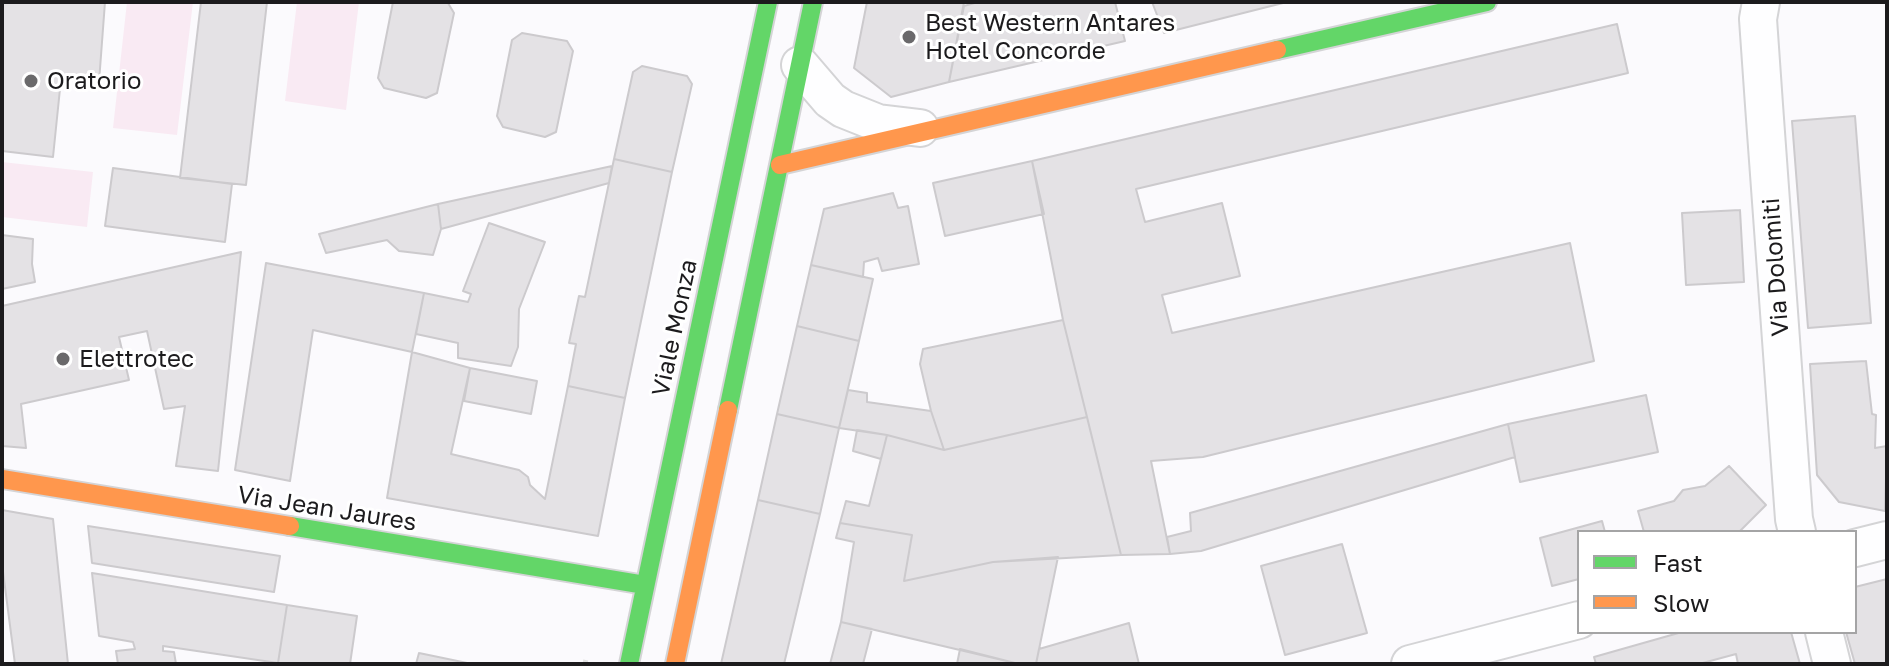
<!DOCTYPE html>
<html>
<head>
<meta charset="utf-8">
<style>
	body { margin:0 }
	#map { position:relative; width:1889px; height:666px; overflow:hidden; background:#fbfafd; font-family:"Golos Text",sans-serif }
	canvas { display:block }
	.frame { position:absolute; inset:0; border:4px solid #1c1b1d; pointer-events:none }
	.legend { position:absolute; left:1577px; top:530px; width:280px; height:104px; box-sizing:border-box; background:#fff; border:2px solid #a4a4a5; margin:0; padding:10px 14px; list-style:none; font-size:24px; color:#1c1b1d }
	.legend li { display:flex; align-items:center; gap:16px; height:40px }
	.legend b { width:40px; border:2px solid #a4a4a5 }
</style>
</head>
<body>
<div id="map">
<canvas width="1889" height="666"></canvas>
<div class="frame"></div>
<ul class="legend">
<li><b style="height:10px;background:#63d668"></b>Fast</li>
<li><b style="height:10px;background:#ff974d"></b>Slow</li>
</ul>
</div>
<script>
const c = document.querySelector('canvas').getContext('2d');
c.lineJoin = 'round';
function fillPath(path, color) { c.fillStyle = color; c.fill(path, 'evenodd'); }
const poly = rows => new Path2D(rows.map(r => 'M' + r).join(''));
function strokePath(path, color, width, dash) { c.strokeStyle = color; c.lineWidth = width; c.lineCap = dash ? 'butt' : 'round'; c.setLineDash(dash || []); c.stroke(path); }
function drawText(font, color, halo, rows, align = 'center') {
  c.font = font + ' "Golos Text",sans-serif'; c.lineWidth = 6; c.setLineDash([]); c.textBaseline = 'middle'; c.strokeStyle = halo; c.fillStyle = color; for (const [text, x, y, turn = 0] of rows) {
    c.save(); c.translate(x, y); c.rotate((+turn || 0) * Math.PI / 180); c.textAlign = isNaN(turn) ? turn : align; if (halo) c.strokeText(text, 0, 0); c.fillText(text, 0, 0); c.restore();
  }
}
const green = poly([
	[127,2,193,2,177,135,113,128],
	[297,2,359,2,346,110,285,101],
	[2,162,93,172,87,227,2,217]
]);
const building = poly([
	[2,2,105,2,99,82,61,79,53,157,2,151,2,2],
	[201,2,267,2,246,185,180,178,201,2],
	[393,2,443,2,448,3,454,13,437,93,426,98,384,88,378,78,393,2],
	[867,2,964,2,949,82,891,97,854,68,867,2],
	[978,2,1115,2,1125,41,949,82,964,6,978,2],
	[1152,2,1287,2,1164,33,1152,2],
	[1617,24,1628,73,1136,189,1145,222,1222,203,1240,276,1162,295,1172,333,1570,243,1594,361,1203,457,1151,461,1170,554,1121,555,1063,320,1032,161,1617,24],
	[522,33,567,41,573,51,556,132,545,137,503,127,497,116,512,40,522,33],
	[642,66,687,76,692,84,672,172,614,159,633,72,642,66],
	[1855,116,1871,323,1808,328,1792,121,1855,116],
	[614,159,672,172,625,398,568,386,576,344,569,343,579,296,585,297,614,159],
	[1032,161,1044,214,945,236,933,183,1032,161],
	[612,166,609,183,441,229,438,204,612,166],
	[113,168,232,184,225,242,105,226,113,168],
	[893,193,898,208,908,206,919,264,882,271,878,258,864,262,863,277,811,265,824,209,893,193],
	[438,204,441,229,433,255,399,251,387,240,326,253,319,234,438,204],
	[1740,210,1744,282,1686,285,1682,213,1740,210],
	[489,223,545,242,519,309,518,347,511,366,458,358,458,343,416,334,424,293,468,302,471,294,463,291,489,223],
	[2,235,33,239,32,264,35,282,2,289,2,235],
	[241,252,218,471,176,466,185,406,164,409,147,331,119,337,129,380,21,404,26,448,2,446,2,306,241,252],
	[266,263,424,293,412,352,313,330,290,481,235,470,266,263],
	[811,265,873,279,859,341,797,326,811,265],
	[1063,320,1087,417,944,450,931,411,920,364,923,349,1063,320],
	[797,326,859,341,839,428,777,414,797,326],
	[412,352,470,368,451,454,519,470,528,477,530,485,545,499,568,386,625,398,598,536,387,498,412,352],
	[1866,361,1872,414,1876,415,1875,448,1887,446,1885,511,1839,502,1817,475,1810,364,1866,361],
	[470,368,537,381,531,414,464,401,470,368],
	[848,390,867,393,867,402,931,411,944,450,887,435,839,428,848,390],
	[1646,395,1658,452,1520,482,1508,424,1646,395],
	[777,414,839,428,820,514,758,500,777,414],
	[1087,417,1121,555,993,562,904,581,912,535,840,523,846,501,869,506,887,435,944,450,1087,417],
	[1508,424,1515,457,1201,551,1170,554,1167,537,1191,531,1190,513,1508,424],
	[857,430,887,435,881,459,853,451,857,430],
	[1729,466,1766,505,1739,532,1644,532,1638,511,1674,501,1683,490,1705,486,1729,466],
	[758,500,820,514,784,664,721,664,758,500],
	[2,510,53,519,68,664,15,664,2,564,2,510],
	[1602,521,1605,532,1579,532,1579,579,1552,586,1540,538,1602,521],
	[840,523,912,535,904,581,993,562,1058,557,1036,664,1015,663,841,622,854,542,836,538,840,523],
	[88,526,280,556,274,592,92,563,88,526],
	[1342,544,1367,633,1285,655,1261,566,1342,544],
	[92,573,287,605,278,663,163,646,163,651,174,652,176,664,118,664,116,651,135,649,133,642,99,636,92,573],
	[1887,579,1887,664,1855,664,1846,632,1855,632,1855,587,1887,579],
	[287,605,357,616,350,664,278,663,287,605],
	[841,622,872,629,863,664,830,664,841,622],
	[1129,623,1139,664,1036,664,1039,649,1129,623],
	[1682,632,1791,632,1800,664,1738,664,1736,654,1699,664,1596,664,1594,657,1682,632],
	[960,649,1015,663,957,664,960,649],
	[419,653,472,664,416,664,419,653]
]);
const path = poly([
	[585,664,586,659]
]);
const street = poly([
	[1761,2,1758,19,1764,105,1794,519,1797,532],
	[800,65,830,100,843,109,878,123,920,128],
	[1855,548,1887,540],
	[1824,632,1832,664],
	[1410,664,1579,620]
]);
const fast = poly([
	[1277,50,1487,2],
	[728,410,813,2],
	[290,526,645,585],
	[629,664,768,2]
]);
const slow = poly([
	[780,165,1277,50],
	[2,479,290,526],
	[675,664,728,410]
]);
const markers = [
	[909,37,8,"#6a696b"],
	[31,81,8,"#6a696b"],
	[63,359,8,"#6a696b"]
];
const poiNames = [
	["Best Western Antares",925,23],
	["Hotel Concorde",925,51],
	["Oratorio",47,81],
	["Elettrotec",79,359]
];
const streetNames = [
	["Via Dolomiti",1776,267,-94],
	["Viale Monza",675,328,-78],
	["Via Jean Jaures",327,509,9]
];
fillPath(green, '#f9eaf3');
fillPath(building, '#e4e2e5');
strokePath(building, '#cccacd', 2);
strokePath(street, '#d4d4d6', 40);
strokePath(fast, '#d4d4d6', 22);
strokePath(slow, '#d4d4d6', 22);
strokePath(path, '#e0e0e0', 5, [4, 4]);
strokePath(street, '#fefeff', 36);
strokePath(fast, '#63d668', 18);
strokePath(slow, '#ff974d', 18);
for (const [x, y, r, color] of markers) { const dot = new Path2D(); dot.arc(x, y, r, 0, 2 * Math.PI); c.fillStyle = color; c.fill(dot); strokePath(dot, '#fff', 3); }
drawText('24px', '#1c1b1d', '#fff', poiNames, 'left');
drawText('24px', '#1c1b1d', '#fff', streetNames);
</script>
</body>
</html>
